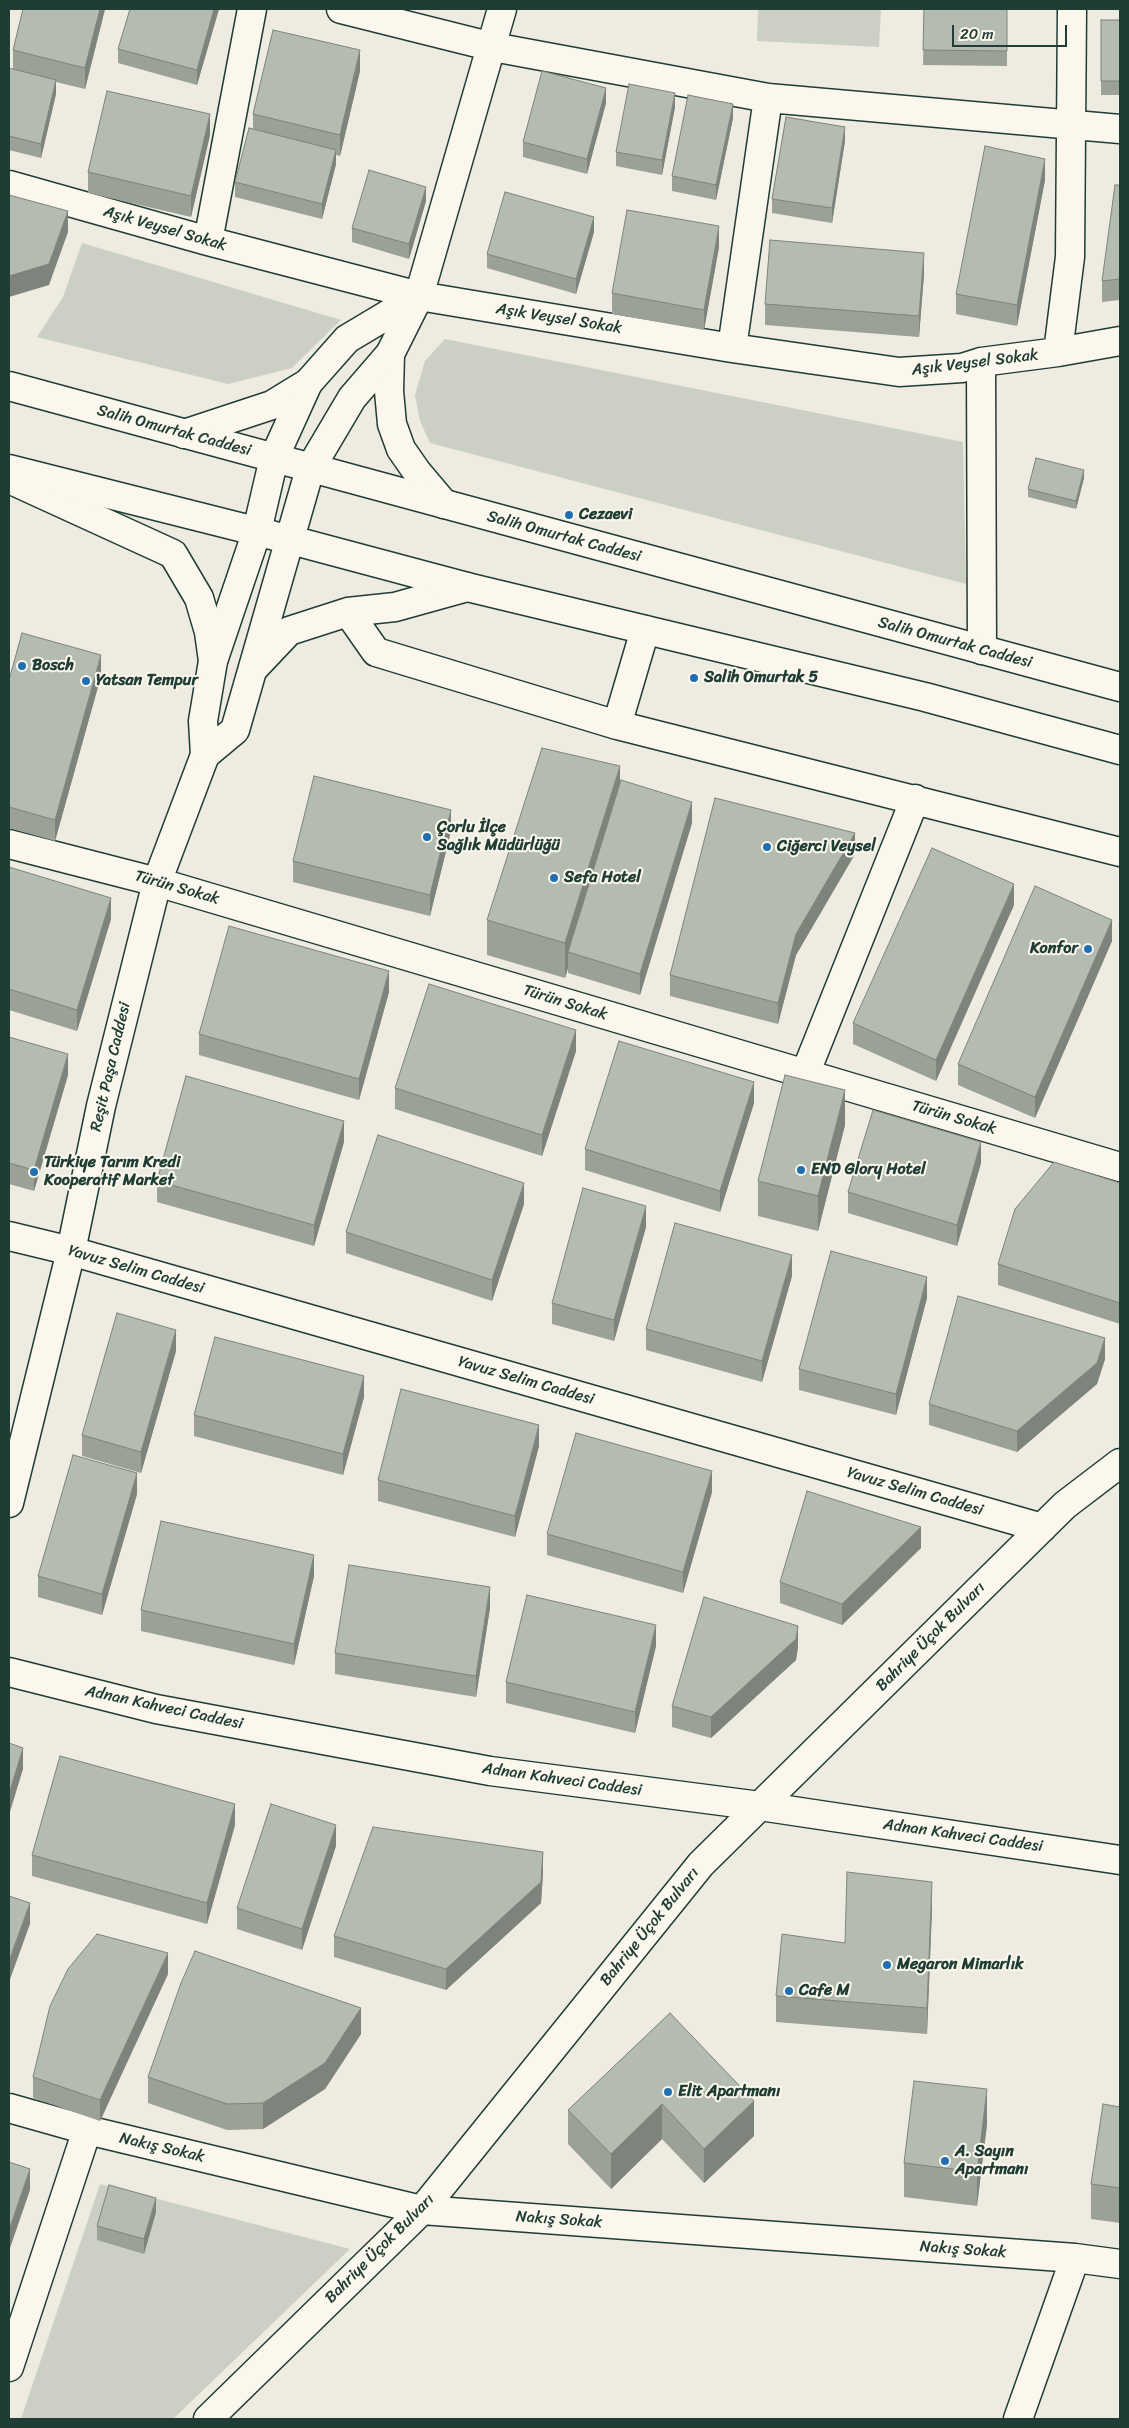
<!DOCTYPE html>
<html>
<head>
<meta charset="utf-8">
<style>
	body { margin:0 }
	#map { position:relative; width:1129px; height:2428px; overflow:hidden; background:#eeece1; font-family:Sriracha,sans-serif }
	canvas { display:block }
	.frame { position:absolute; inset:0; border:10px solid #1f3d34; pointer-events:none }
	.scale { position:absolute; left:952px; top:25px; width:115px; height:22px; box-sizing:border-box; border:2px solid #1f3d34; border-top:0; padding-left:6px; font-size:15px; line-height:18px; white-space:nowrap; color:#1f3d34; -webkit-text-stroke:4px #fbf7ec; paint-order:stroke }
</style>
</head>
<body>
<div id="map">
<canvas width="1129" height="2428"></canvas>
<div class="frame"></div>
<div class="scale">20 m</div>
</div>
<script>
const c = document.querySelector('canvas').getContext('2d');
c.lineJoin = 'round';
function fillPath(path, color) { c.fillStyle = color; c.fill(path, 'evenodd'); }
const poly = rows => new Path2D(rows.map(r => 'M' + r).join(''));
function strokePath(path, color, width, dash) { c.strokeStyle = color; c.lineWidth = width; c.lineCap = dash ? 'butt' : 'round'; c.setLineDash(dash || []); c.stroke(path); }
function drawText(font, color, halo, rows, align = 'center') {
  c.font = font + ' Sriracha,sans-serif'; c.lineWidth = 4; c.setLineDash([]); c.textBaseline = 'middle'; c.strokeStyle = halo; c.fillStyle = color; for (const [text, x, y, turn = 0] of rows) {
    c.save(); c.translate(x, y); c.rotate((+turn || 0) * Math.PI / 180); c.textAlign = isNaN(turn) ? turn : align; if (halo) c.strokeText(text, 0, 0); c.fillText(text, 0, 0); c.restore();
  }
}
const green = poly([
	[758,9,881,9,879,47,757,41],
	[82,243,341,320,292,368,228,384,37,337,63,297],
	[445,339,963,442,966,584,430,443,420,421,415,395,425,361],
	[100,2184,350,2249,173,2419,21,2419]
]);
const minor = poly([
	[341,9,493,47,768,98,1120,129],
	[9,185,208,241,419,296,732,348,899,372,962,368,981,362,1058,352,1120,341],
	[208,241,252,9],
	[732,348,768,98],
	[1058,352,1070,257,1072,9],
	[981,362,982,650],
	[184,434,272,405,308,383,347,339,419,296],
	[9,479,173,554,199,598,209,632,213,661],
	[444,504,417,472,401,449,392,424,389,391,390,354,419,296,502,9],
	[348,612,376,652,617,725,1120,852],
	[254,668,289,631,348,612,395,607,467,587],
	[617,725,645,630],
	[9,844,157,882,1120,1167],
	[805,1074,915,799],
	[9,1236,71,1251,1042,1528],
	[9,1503,71,1251,101,1106,157,882,205,755],
	[9,1672,156,1709,490,1771,760,1806,1120,1860],
	[9,2108,87,2130,422,2210,1075,2258,1120,2264],
	[9,2367,87,2130],
	[208,2419,422,2210,701,1864,1065,1505,1120,1463],
	[1018,2419,1075,2258]
]);
const major = poly([
	[9,386,1120,687],
	[9,469,291,540,467,587,925,697,1120,750],
	[205,755,235,730,310,469,352,398,390,354],
	[205,755,203,721,213,661,257,531,274,458,308,383]
]);
const wall = poly([
	[23,9,105,9,85,89,56,82,56,94,41,158,9,150,9,68,13,69,13,50],
	[219,9,197,85,118,63,118,49],
	[924,9,1007,9,1007,66,923,65],
	[1101,20,1120,20,1120,95,1101,95],
	[360,71,340,156,336,155,336,164,322,219,235,197,235,182,253,129,253,114],
	[606,103,587,174,523,157,523,142],
	[675,107,662,175,616,166,616,152],
	[733,118,716,200,672,191,672,176],
	[210,135,191,217,88,193,88,172],
	[845,141,832,223,772,213,772,199],
	[1045,180,1017,326,956,314,956,294],
	[1120,185,1120,300,1102,302,1102,281],
	[426,201,409,259,352,242,352,228],
	[594,232,576,294,487,268,487,254],
	[719,247,704,330,612,314,612,293],
	[924,274,919,337,765,325,765,304],
	[1084,478,1076,509,1028,497,1028,489],
	[101,676,55,841,9,828,9,680],
	[620,783,692,823,640,995,568,973,568,968,565,978,487,955,487,920],
	[451,831,430,916,293,882,293,861],
	[855,854,796,955,778,1024,670,996,670,975],
	[9,867,111,919,77,1031,9,1010],
	[1014,905,936,1081,853,1044,853,1023],
	[1112,941,1035,1118,958,1085,958,1064],
	[389,992,359,1100,199,1055,199,1034],
	[9,1037,68,1075,34,1191,9,1184],
	[576,1051,542,1156,395,1109,395,1088],
	[754,1103,720,1212,585,1170,585,1149],
	[845,1125,818,1231,758,1216,758,1181],
	[344,1142,314,1246,157,1202,157,1181],
	[981,1163,957,1246,848,1213,848,1192],
	[1120,1183,1120,1324,998,1285,998,1264],
	[524,1204,492,1301,346,1253,346,1232],
	[646,1227,614,1341,552,1324,552,1303],
	[792,1276,762,1382,646,1350,646,1329],
	[927,1298,896,1415,799,1390,799,1369],
	[176,1351,141,1473,82,1456,82,1435],
	[1105,1359,1097,1384,1017,1452,929,1425,929,1404],
	[364,1397,343,1475,194,1436,194,1415],
	[539,1446,515,1537,378,1501,378,1480],
	[712,1492,683,1593,547,1555,547,1534],
	[137,1494,102,1615,38,1597,38,1576],
	[921,1548,842,1625,780,1603,780,1582],
	[314,1576,294,1665,141,1631,141,1610],
	[490,1608,476,1697,335,1674,335,1653],
	[656,1646,635,1733,506,1703,506,1682],
	[798,1647,796,1660,711,1738,672,1727,672,1706],
	[235,1825,207,1924,32,1876,32,1855],
	[336,1846,302,1950,237,1929,237,1908],
	[543,1873,541,1903,446,1990,334,1957,334,1936],
	[932,1909,927,2034,776,2022,776,1996,845,1943],
	[168,1974,100,2121,33,2098,33,2077],
	[670,2013,754,2136,704,2183,662,2139,611,2189,568,2144,568,2110],
	[361,2034,325,2089,263,2129,227,2130,148,2103,148,2077],
	[1120,2107,1120,2223,1091,2219,1091,2184],
	[987,2124,977,2206,904,2197,904,2163],
	[156,2212,144,2254,97,2240,97,2226]
]);
const shadedWall = poly([
	[100,9,105,9,85,89,85,68],
	[214,9,219,9,197,85,197,70],
	[360,50,360,71,340,156,340,135],
	[56,80,56,94,41,158,41,144],
	[606,88,606,103,587,174,587,159],
	[675,93,675,107,662,175,662,160],
	[733,104,733,118,716,200,716,185],
	[210,114,210,135,191,217,191,196],
	[845,127,845,141,832,223,832,208],
	[336,150,336,164,322,219,322,204],
	[1045,159,1045,180,1017,326,1017,305],
	[426,187,426,201,409,259,409,244],
	[68,211,68,232,49,285,9,297,9,276],
	[594,217,594,232,576,294,576,279],
	[719,226,719,247,704,330,704,310],
	[924,253,924,274,919,337,919,316],
	[1084,470,1084,478,1076,509,1076,501],
	[101,655,101,676,55,841,55,820],
	[620,766,620,801,568,952,568,968,565,978,565,943],
	[692,802,692,823,640,995,640,974],
	[451,810,451,831,430,916,430,895],
	[855,833,855,854,796,955,778,1024,778,1003,796,934],
	[1014,884,1014,905,936,1081,936,1060],
	[111,898,111,919,77,1031,77,1010],
	[1112,920,1112,941,1035,1118,1035,1097],
	[389,971,389,992,359,1100,359,1079],
	[576,1030,576,1051,542,1156,542,1135],
	[68,1054,68,1075,34,1191,34,1170],
	[754,1082,754,1103,720,1212,720,1191],
	[845,1090,845,1125,818,1231,818,1196],
	[344,1121,344,1142,314,1246,314,1225],
	[981,1142,981,1163,957,1246,957,1225],
	[524,1183,524,1204,492,1301,492,1280],
	[646,1206,646,1227,614,1341,614,1320],
	[792,1255,792,1276,762,1382,762,1361],
	[927,1277,927,1298,896,1415,896,1394],
	[176,1330,176,1351,141,1473,141,1452],
	[1105,1338,1105,1359,1097,1384,1017,1452,1017,1431],
	[364,1376,364,1397,343,1475,343,1454],
	[539,1425,539,1446,515,1537,515,1516],
	[712,1471,712,1492,683,1593,683,1572],
	[137,1473,137,1494,102,1615,102,1594],
	[921,1527,921,1548,842,1625,842,1604],
	[314,1555,314,1576,294,1665,294,1644],
	[490,1587,490,1608,476,1697,476,1676],
	[656,1625,656,1646,635,1733,635,1712],
	[798,1626,798,1647,796,1660,711,1738,711,1717],
	[23,1748,23,1769,9,1815,9,1794],
	[235,1804,235,1825,207,1924,207,1903],
	[336,1825,336,1846,302,1950,302,1929],
	[543,1852,543,1873,541,1903,446,1990,446,1969],
	[932,1882,932,1909,927,2034,927,2008],
	[30,1903,30,1924,9,1982,9,1961],
	[168,1953,168,1974,100,2121,100,2100],
	[361,2008,361,2034,325,2089,263,2129,263,2103],
	[987,2089,987,2124,977,2206,977,2172],
	[754,2101,754,2136,704,2183,704,2149],
	[662,2104,662,2139,611,2189,611,2154],
	[30,2169,30,2190,9,2251,9,2230],
	[156,2198,156,2212,144,2254,144,2239]
]);
const building = poly([
	[23,9,100,9,85,68,13,50,23,9],
	[130,9,214,9,197,70,118,49,130,9],
	[924,9,1007,9,1007,51,923,50,924,9],
	[1101,20,1120,20,1120,81,1101,81,1101,20],
	[273,30,360,50,340,135,253,114,273,30],
	[9,68,56,80,41,144,9,136,9,68],
	[542,71,606,88,587,159,523,142,542,71],
	[629,84,675,93,662,160,616,152,629,84],
	[107,91,210,114,191,196,88,172,107,91],
	[688,95,733,104,716,185,672,176,688,95],
	[786,117,845,127,832,208,772,199,786,117],
	[249,128,336,150,322,204,235,182,249,128],
	[985,146,1045,159,1017,305,956,294,985,146],
	[369,170,426,187,409,244,352,228,369,170],
	[1115,185,1120,185,1120,279,1102,281,1115,185],
	[505,192,594,217,576,279,487,254,505,192],
	[9,195,68,211,49,264,9,276,9,195],
	[627,210,719,226,704,310,612,293,627,210],
	[770,240,924,253,919,316,765,304,770,240],
	[1036,458,1084,470,1076,501,1028,489,1036,458],
	[22,633,101,655,55,820,9,807,9,680,22,633],
	[542,748,620,766,565,943,487,920,542,748],
	[314,776,451,810,430,895,293,861,314,776],
	[621,780,692,802,640,974,568,952,621,780],
	[715,798,855,833,796,934,778,1003,670,975,715,798],
	[932,848,1014,884,936,1060,853,1023,932,848],
	[9,867,111,898,77,1010,9,989,9,867],
	[1035,886,1112,920,1035,1097,958,1064,1035,886],
	[229,926,389,971,359,1079,199,1034,229,926],
	[429,984,576,1030,542,1135,395,1088,429,984],
	[9,1037,68,1054,34,1170,9,1163,9,1037],
	[619,1041,754,1082,720,1191,585,1149,619,1041],
	[785,1075,845,1090,818,1196,758,1181,785,1075],
	[186,1076,344,1121,314,1225,157,1181,186,1076],
	[873,1110,981,1142,957,1225,848,1192,873,1110],
	[378,1135,524,1183,492,1280,346,1232,378,1135],
	[1054,1162,1120,1183,1120,1303,998,1264,1015,1209,1054,1162],
	[583,1188,646,1206,614,1320,552,1303,583,1188],
	[675,1223,792,1255,762,1361,646,1329,675,1223],
	[831,1251,927,1277,896,1394,799,1369,831,1251],
	[958,1296,1105,1338,1097,1363,1017,1431,929,1404,958,1296],
	[117,1313,176,1330,141,1452,82,1435,117,1313],
	[215,1337,364,1376,343,1454,194,1415,215,1337],
	[401,1389,539,1425,515,1516,378,1480,401,1389],
	[576,1433,712,1471,683,1572,547,1534,576,1433],
	[73,1455,137,1473,102,1594,38,1576,73,1455],
	[807,1491,921,1527,842,1604,780,1582,807,1491],
	[161,1521,314,1555,294,1644,141,1610,161,1521],
	[349,1565,490,1587,476,1676,335,1653,349,1565],
	[527,1595,656,1625,635,1712,506,1682,527,1595],
	[704,1597,798,1626,796,1639,711,1717,672,1706,704,1597],
	[9,1743,23,1748,9,1794,9,1743],
	[60,1756,235,1804,207,1903,32,1855,60,1756],
	[271,1804,336,1825,302,1929,237,1908,271,1804],
	[373,1827,543,1852,541,1882,446,1969,334,1936,373,1827],
	[847,1872,932,1882,927,2008,776,1996,782,1934,845,1943,847,1872],
	[9,1896,30,1903,9,1961,9,1896],
	[97,1934,168,1953,100,2100,33,2077,50,2006,68,1969,97,1934],
	[195,1951,361,2008,325,2063,263,2103,227,2104,148,2077,181,1983,195,1951],
	[670,2013,754,2101,704,2149,662,2104,611,2154,568,2110,670,2013],
	[914,2081,987,2089,977,2172,904,2163,914,2081],
	[1103,2104,1120,2107,1120,2188,1091,2184,1103,2104],
	[9,2162,30,2169,9,2230,9,2162],
	[109,2185,156,2198,144,2239,97,2226,109,2185]
]);
const markers = [
	[569,515,5,"#1f6fb2"],
	[22,666,5,"#1f6fb2"],
	[694,678,5,"#1f6fb2"],
	[86,681,5,"#1f6fb2"],
	[427,837,5,"#1f6fb2"],
	[767,847,5,"#1f6fb2"],
	[554,878,5,"#1f6fb2"],
	[1088,949,5,"#1f6fb2"],
	[801,1170,5,"#1f6fb2"],
	[34,1172,5,"#1f6fb2"],
	[887,1965,5,"#1f6fb2"],
	[789,1991,5,"#1f6fb2"],
	[668,2092,5,"#1f6fb2"],
	[945,2161,5,"#1f6fb2"]
];
const streetNames = [
	["Aşık Veysel Sokak",165,229,16],
	["Aşık Veysel Sokak",559,319,9],
	["Aşık Veysel Sokak",975,363,-7],
	["Salih Omurtak Caddesi",174,431,15],
	["Salih Omurtak Caddesi",564,537,15],
	["Salih Omurtak Caddesi",955,643,15],
	["Türün Sokak",177,888,16],
	["Türün Sokak",565,1003,17],
	["Reşit Paşa Caddesi",111,1067,-77],
	["Türün Sokak",954,1118,16],
	["Yavuz Selim Caddesi",136,1270,16],
	["Yavuz Selim Caddesi",526,1381,16],
	["Yavuz Selim Caddesi",915,1492,16],
	["Bahriye Üçok Bulvarı",931,1637,-45],
	["Adnan Kahveci Caddesi",164,1708,12],
	["Adnan Kahveci Caddesi",562,1780,8],
	["Adnan Kahveci Caddesi",963,1836,8],
	["Bahriye Üçok Bulvarı",650,1927,-51],
	["Nakış Sokak",162,2148,13],
	["Nakış Sokak",559,2220,4],
	["Bahriye Üçok Bulvarı",380,2249,-45],
	["Nakış Sokak",963,2250,4]
];
const poiNames = [
	["Cezaevi",579,515],
	["Bosch",32,666],
	["Salih Omurtak 5",704,678],
	["Yatsan Tempur",96,681],
	["Çorlu İlçe",437,828],
	["Sağlık Müdürlüğü",437,846],
	["Ciğerci Veysel",777,847],
	["Sefa Hotel",564,878],
	["Konfor",1078,949,"right"],
	["Türkiye Tarım Kredi",44,1163],
	["Kooperatif Market",44,1181],
	["END Glory Hotel",811,1170],
	["Megaron Mimarlık",897,1965],
	["Cafe M",799,1991],
	["Elit Apartmanı",678,2092],
	["A. Sayın",955,2152],
	["Apartmanı",955,2170]
];
fillPath(green, '#cbcfc4');
strokePath(minor, '#1f3d34', 31);
strokePath(major, '#1f3d34', 31);
strokePath(minor, '#fbf7ec', 28);
strokePath(major, '#fbf7ec', 28);
fillPath(wall, '#9ba197');
fillPath(shadedWall, '#7e837b');
fillPath(building, '#b4bbb0');
strokePath(building, '#7e837b', 1);
for (const [x, y, r, color] of markers) { const dot = new Path2D(); dot.arc(x, y, r, 0, 2 * Math.PI); c.fillStyle = color; c.fill(dot); strokePath(dot, '#fbf7ec', 2); }
drawText('16px', '#1f3d34', '#fbf7ec', streetNames);
drawText('bold 16px', '#1f3d34', '#fbf7ec', poiNames, 'left');
</script>
</body>
</html>
